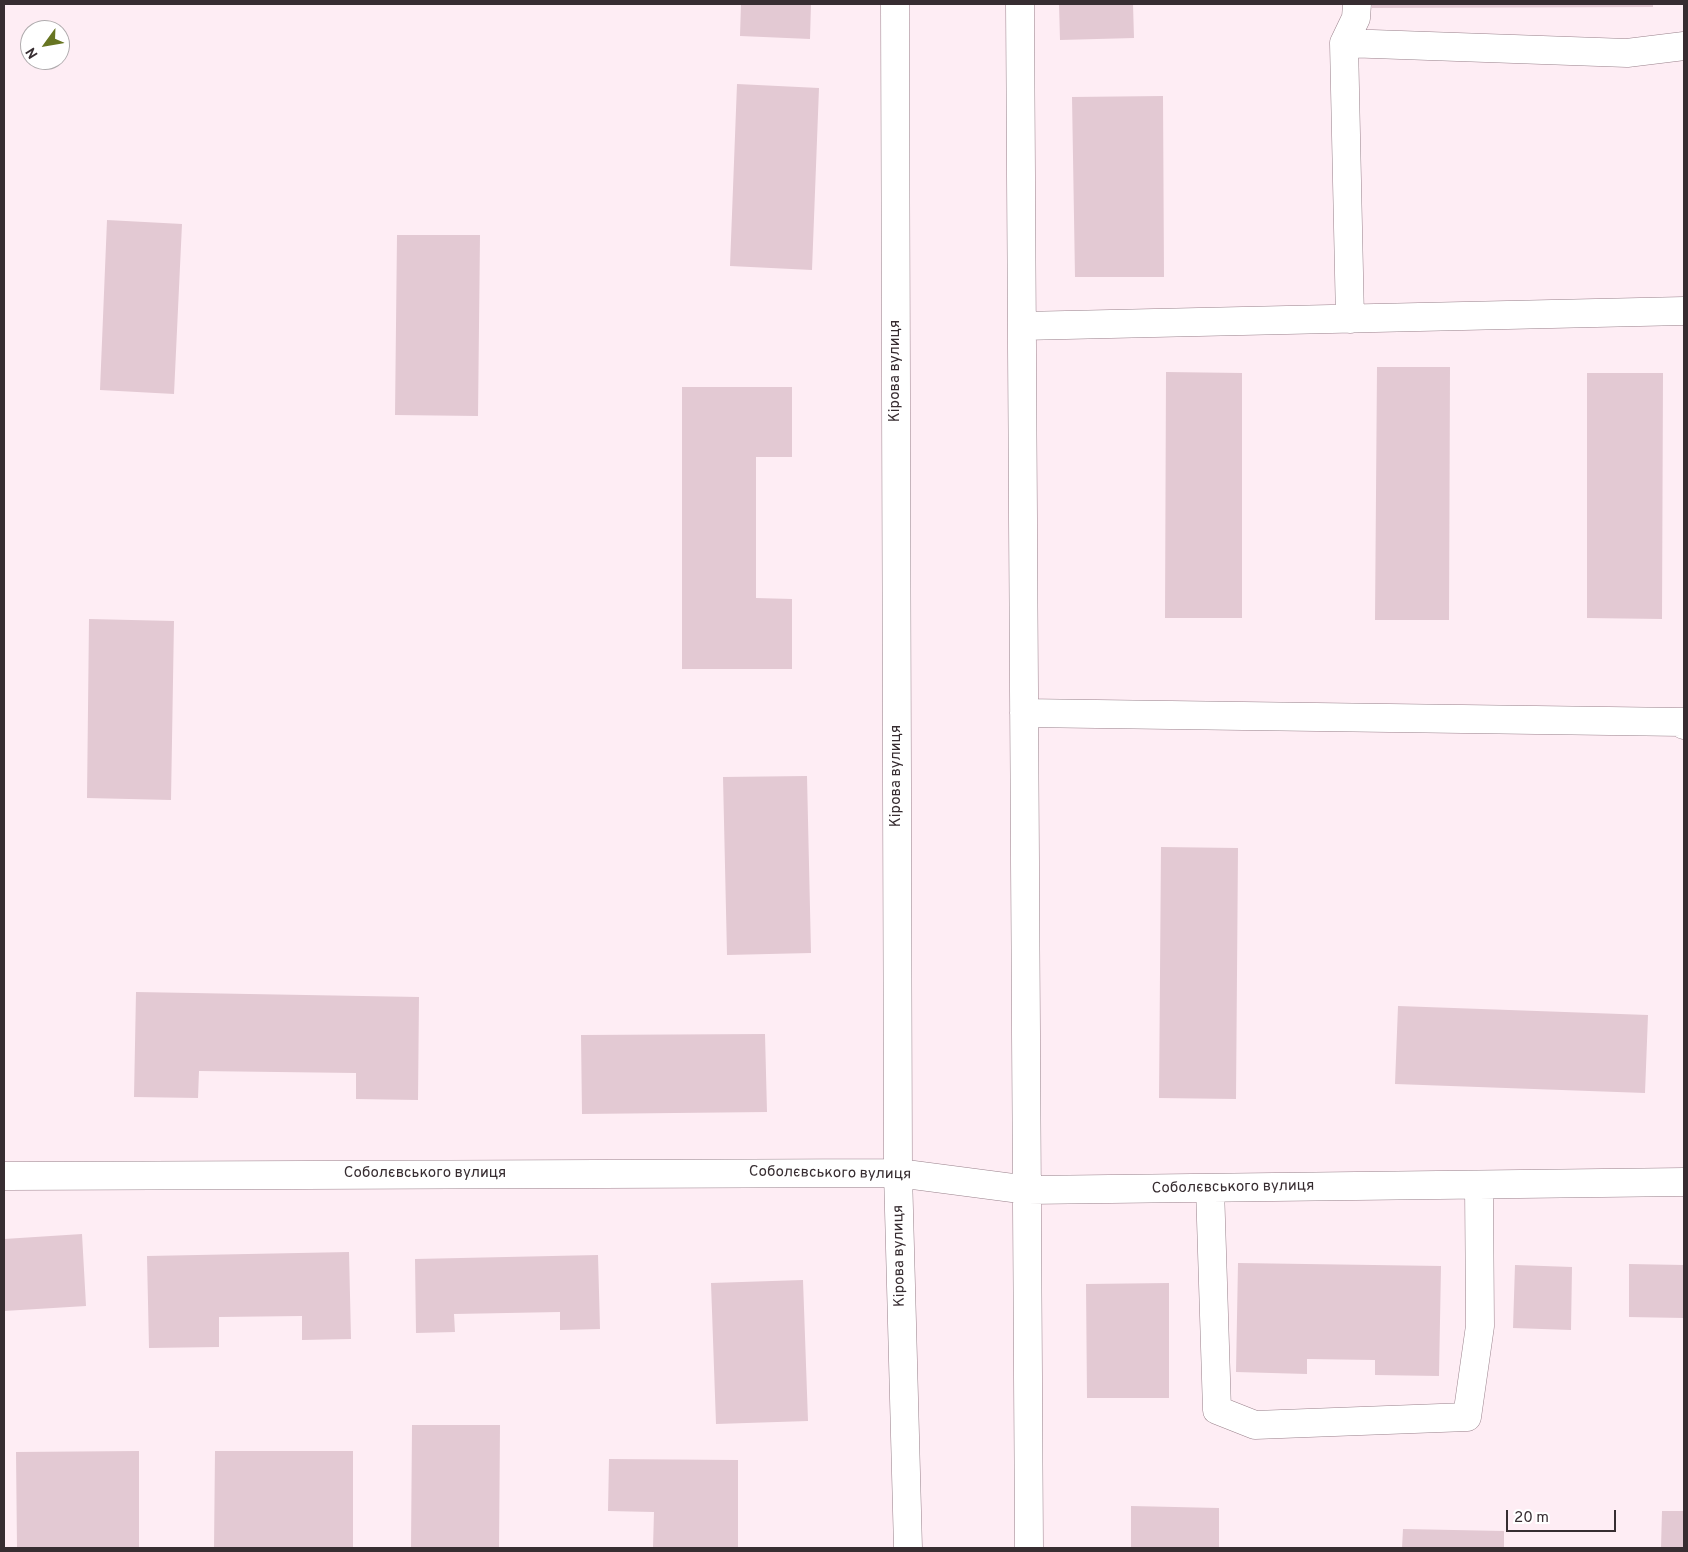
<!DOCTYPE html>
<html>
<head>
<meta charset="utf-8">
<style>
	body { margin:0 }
	#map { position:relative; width:1688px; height:1552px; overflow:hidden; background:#feedf4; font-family:Overpass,sans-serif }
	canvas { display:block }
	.frame { position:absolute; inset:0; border:5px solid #372d31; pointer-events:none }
	.north { position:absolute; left:20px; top:20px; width:50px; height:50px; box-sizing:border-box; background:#fff; border:1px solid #afabad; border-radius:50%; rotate:238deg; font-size:14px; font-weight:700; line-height:20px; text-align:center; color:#372d31 }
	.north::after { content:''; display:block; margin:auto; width:18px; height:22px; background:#677522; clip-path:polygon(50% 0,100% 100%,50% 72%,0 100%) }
	.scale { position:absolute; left:1506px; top:1510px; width:110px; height:22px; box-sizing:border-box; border:2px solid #372d31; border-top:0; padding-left:6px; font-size:15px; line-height:18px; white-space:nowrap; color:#372d31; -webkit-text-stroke:4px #fff; paint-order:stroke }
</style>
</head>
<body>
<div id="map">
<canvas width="1688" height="1552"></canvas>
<div class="frame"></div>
<div class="north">N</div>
<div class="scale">20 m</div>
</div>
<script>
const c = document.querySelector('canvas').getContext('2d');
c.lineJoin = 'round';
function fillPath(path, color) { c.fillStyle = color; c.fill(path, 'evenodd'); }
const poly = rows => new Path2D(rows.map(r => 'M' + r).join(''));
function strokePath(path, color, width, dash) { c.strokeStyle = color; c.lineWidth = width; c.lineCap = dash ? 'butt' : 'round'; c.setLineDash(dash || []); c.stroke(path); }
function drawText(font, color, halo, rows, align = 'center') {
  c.font = font + ' Overpass,sans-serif'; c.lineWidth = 4; c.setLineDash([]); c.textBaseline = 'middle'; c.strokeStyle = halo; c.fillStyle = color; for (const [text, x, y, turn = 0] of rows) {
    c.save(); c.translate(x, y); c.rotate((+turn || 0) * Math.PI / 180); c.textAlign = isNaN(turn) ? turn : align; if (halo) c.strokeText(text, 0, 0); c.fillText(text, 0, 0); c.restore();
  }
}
const building = poly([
	[741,4,811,4,810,39,740,36],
	[1059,4,1133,4,1134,38,1060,40],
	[1372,4,1653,4,1653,7,1372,8],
	[737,84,819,88,812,270,730,266],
	[1163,96,1164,277,1075,277,1072,97],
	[107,220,182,224,174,394,100,390],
	[397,235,480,235,478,416,395,415],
	[1377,367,1450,367,1449,620,1375,620],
	[1166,372,1242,373,1242,618,1165,618],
	[1587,373,1663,373,1662,619,1587,618],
	[682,387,792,387,792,457,756,457,756,598,792,599,792,669,682,669],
	[89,619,174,621,171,800,87,798],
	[807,776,811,953,727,955,723,777],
	[1161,847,1238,848,1236,1099,1159,1098],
	[136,992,419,997,418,1100,356,1099,356,1073,199,1071,198,1098,134,1097],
	[1398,1006,1648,1015,1645,1093,1395,1084],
	[765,1034,767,1112,582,1114,581,1035],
	[82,1234,86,1306,4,1311,4,1239],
	[349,1252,351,1339,302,1340,302,1316,219,1317,219,1347,149,1348,147,1256],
	[598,1255,600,1329,560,1330,560,1312,454,1314,455,1332,416,1333,415,1259],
	[1238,1263,1441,1266,1439,1376,1375,1375,1375,1360,1307,1359,1307,1374,1236,1372],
	[1629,1264,1684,1265,1684,1318,1629,1317],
	[1515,1265,1572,1267,1571,1330,1513,1328],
	[803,1280,808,1421,716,1424,711,1283],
	[1169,1283,1169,1398,1087,1398,1086,1284],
	[412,1425,500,1425,499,1548,411,1548],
	[139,1451,139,1548,17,1548,16,1452],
	[215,1451,353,1451,353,1548,214,1548],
	[609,1459,738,1460,738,1548,653,1548,654,1512,608,1511],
	[1131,1506,1219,1508,1219,1548,1131,1548],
	[1662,1511,1684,1511,1684,1548,1661,1548],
	[1403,1529,1504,1531,1504,1548,1402,1548]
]);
const minor = poly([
	[895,4,898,1173,908,1548],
	[1020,4,1029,1548],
	[1344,43,1627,53,1684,46],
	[1350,319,1344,43,1356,18,1357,4],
	[1022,326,1684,311],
	[1024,713,1682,722,1684,725],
	[4,1176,898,1173,1028,1190,1684,1182],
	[1210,1188,1217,1410,1255,1425,1467,1417,1480,1326,1479,1185]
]);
const streetNames = [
	["Кірова вулиця",896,371,-90],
	["Кірова вулиця",897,776,-90],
	["Соболєвського вулиця",425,1174],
	["Соболєвського вулиця",830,1174,1],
	["Соболєвського вулиця",1233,1188,-1],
	["Кірова вулиця",900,1256,-91]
];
fillPath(building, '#e3c9d3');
strokePath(minor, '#99818b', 29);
strokePath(minor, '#fff', 28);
drawText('15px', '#372d31', '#fff', streetNames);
</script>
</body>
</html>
